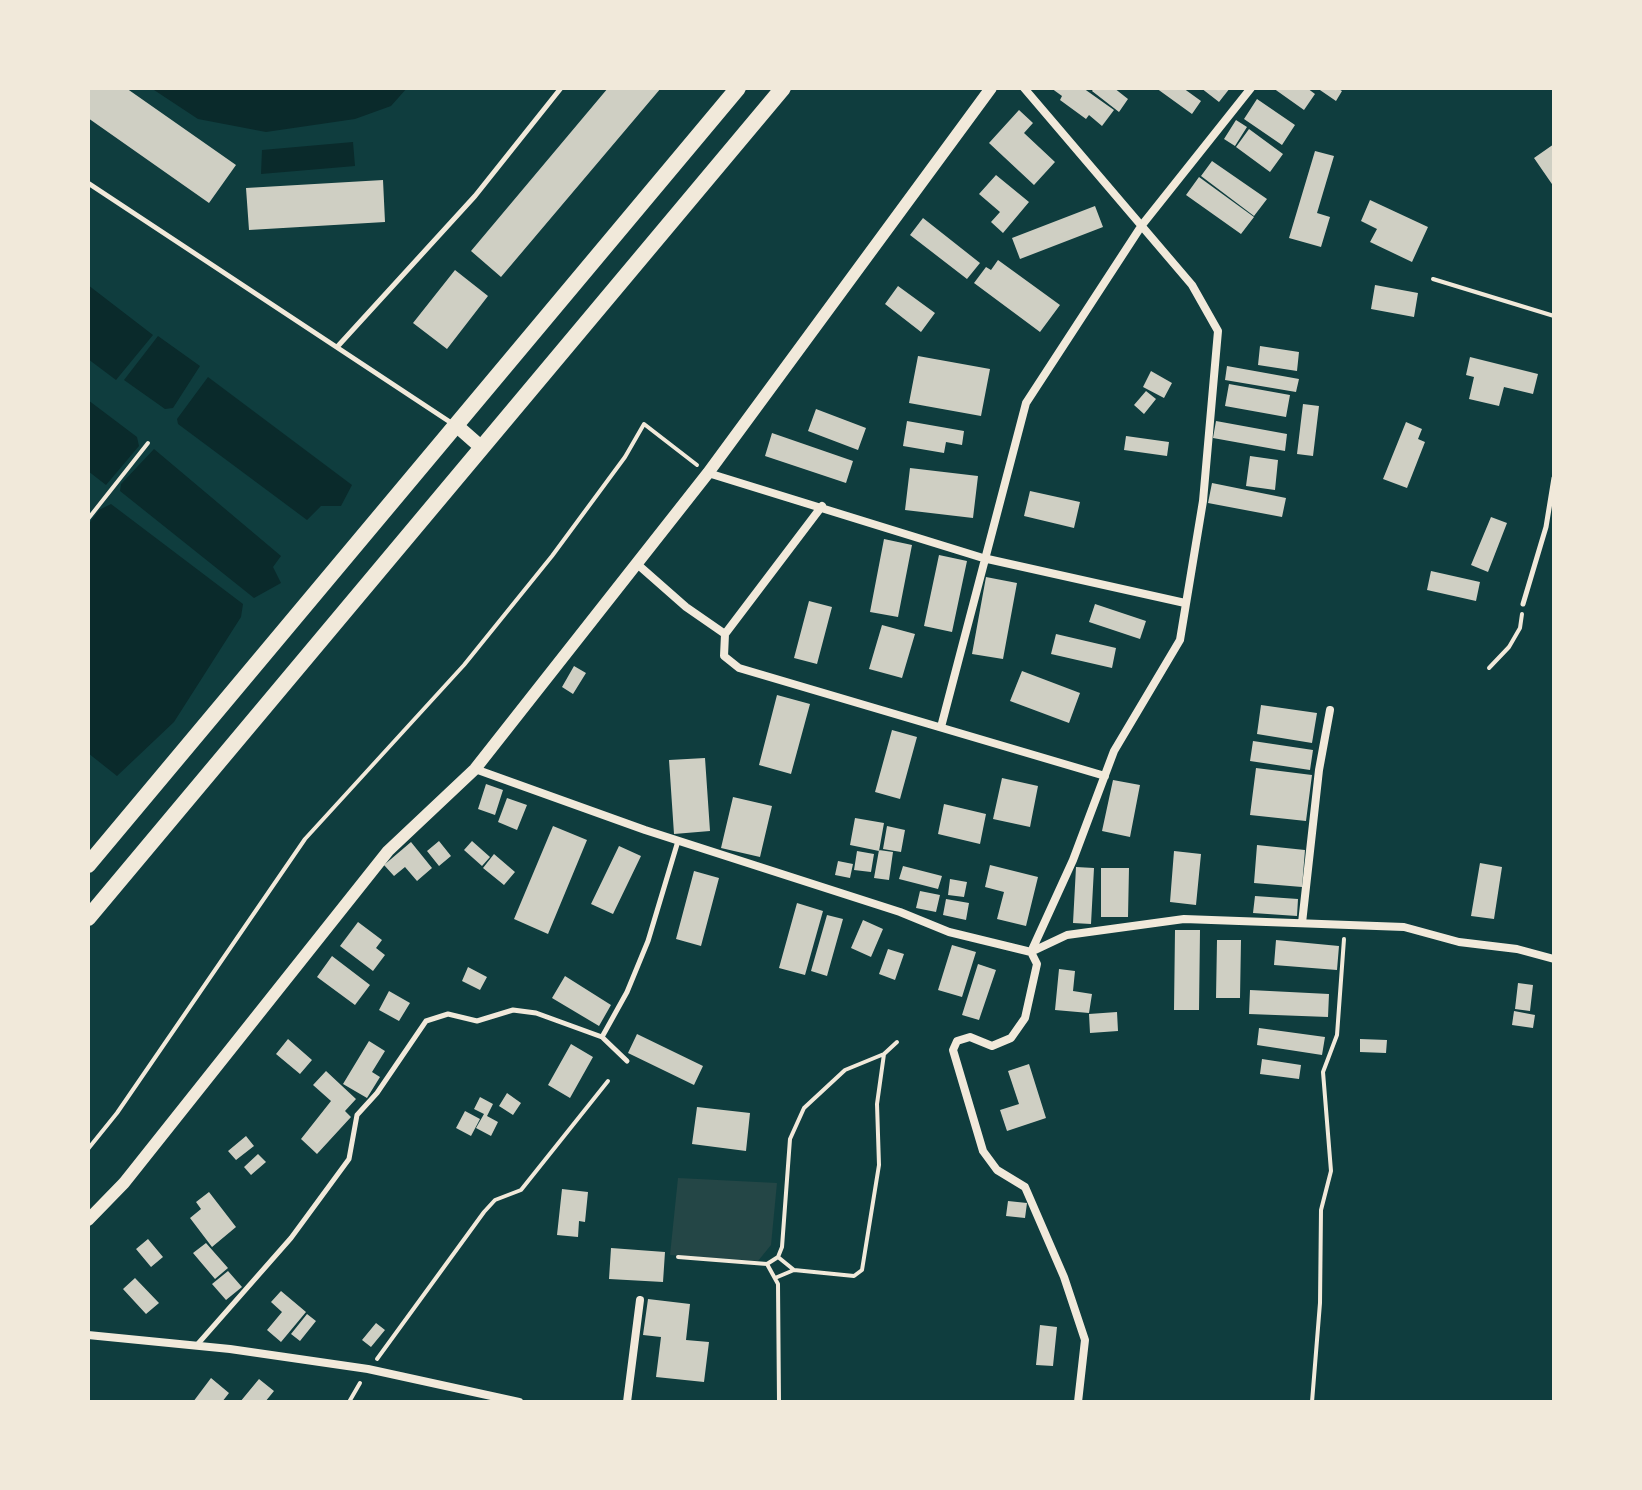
<!DOCTYPE html>
<html>
<head>
<meta charset="utf-8">
<style>
	body { margin:0 }
	#map { position:relative; width:1642px; height:1490px; overflow:hidden; background:#0f3d3e; font-family:Raleway,sans-serif }
	canvas { display:block }
	.frame { position:absolute; inset:0; border:90px solid #f1e9da; pointer-events:none }
</style>
</head>
<body>
<div id="map">
<canvas width="1642" height="1490"></canvas>
<div class="frame"></div>
</div>
<script>
const c = document.querySelector('canvas').getContext('2d');
c.lineJoin = 'round';
function fillPath(path, color) { c.fillStyle = color; c.fill(path, 'evenodd'); }
const poly = rows => new Path2D(rows.map(r => 'M' + r).join(''));
function strokePath(path, color, width, dash) { c.strokeStyle = color; c.lineWidth = width; c.lineCap = dash ? 'butt' : 'round'; c.setLineDash(dash || []); c.stroke(path); }
const green = poly([
	[678,1178,777,1183,771,1245,758,1261,670,1255]
]);
const water = poly([
	[151,88,407,88,391,106,355,119,266,132,198,119],
	[353,142,355,166,261,174,262,150],
	[88,285,153,335,116,380,88,359],
	[158,336,200,366,173,408,165,409,124,380],
	[208,377,352,485,341,506,321,506,307,520,178,424,177,419],
	[88,400,137,437,139,446,106,485,88,471],
	[154,449,281,556,273,567,281,583,254,598,120,491,121,484],
	[111,504,243,604,241,617,174,722,117,776,88,753,88,525,99,510]
]);
const building = poly([
	[88,88,126,88,236,165,209,203,88,118],
	[608,88,661,88,501,277,471,251],
	[1051,88,1083,88,1114,110,1102,126,1089,115,1086,119,1060,100,1062,96],
	[1094,88,1114,88,1128,99,1119,112,1092,91],
	[1156,88,1183,88,1201,101,1192,114],
	[1201,88,1230,88,1219,102],
	[1273,88,1307,88,1315,94,1304,110],
	[1317,88,1337,88,1342,91,1336,101],
	[1257,99,1295,125,1282,145,1244,119],
	[1019,110,1033,123,1024,133,1055,162,1034,185,989,143],
	[1236,120,1247,127,1235,146,1224,139],
	[1249,129,1283,154,1270,172,1236,147],
	[1554,144,1554,187,1534,158],
	[1315,151,1334,156,1317,213,1330,217,1321,247,1289,238],
	[1212,161,1267,199,1254,216,1201,176],
	[996,175,1029,202,1003,233,991,222,1000,212,979,194],
	[1199,177,1254,217,1241,234,1186,195],
	[383,180,385,222,249,230,246,188],
	[1370,200,1428,227,1412,262,1370,242,1377,229,1361,221],
	[1095,206,1103,227,1020,259,1012,238],
	[923,218,980,263,967,279,910,235],
	[998,260,1060,305,1040,332,974,283,986,267,991,270],
	[455,270,488,296,447,349,413,323],
	[1375,285,1418,293,1414,317,1371,309],
	[898,286,935,313,921,332,885,304],
	[1260,346,1299,352,1297,371,1258,365],
	[918,356,990,369,981,416,909,403],
	[1470,357,1538,374,1533,394,1504,387,1499,406,1469,399,1474,377,1466,375],
	[1227,366,1299,379,1296,392,1225,380],
	[1151,371,1172,383,1164,398,1143,387],
	[1229,384,1290,395,1286,417,1225,406],
	[1146,391,1156,399,1144,414,1134,405],
	[1303,404,1319,406,1313,456,1297,454],
	[816,409,866,428,858,450,808,431],
	[907,421,964,431,962,445,946,442,944,453,903,446],
	[1216,421,1287,434,1285,451,1213,438],
	[1406,422,1422,429,1418,439,1425,442,1407,488,1383,479],
	[772,433,853,461,846,483,765,456],
	[1126,436,1169,442,1167,456,1124,450],
	[1250,456,1278,460,1275,490,1246,486],
	[910,468,978,476,973,518,905,510],
	[1212,483,1286,498,1282,517,1208,503],
	[1030,491,1080,502,1074,528,1024,516],
	[1491,517,1507,523,1488,572,1471,565],
	[884,539,912,545,898,617,870,612],
	[939,555,967,561,952,632,924,626],
	[1431,571,1480,582,1476,601,1427,590],
	[986,577,1017,583,1003,659,972,654],
	[809,601,832,607,817,664,794,658],
	[1095,604,1146,621,1140,639,1089,622],
	[882,625,915,634,902,678,869,669],
	[1056,634,1116,648,1112,668,1051,654],
	[574,666,586,673,573,694,562,687],
	[1022,671,1080,693,1069,723,1010,701],
	[777,695,810,704,791,774,759,765],
	[1261,705,1317,713,1312,743,1257,734],
	[892,730,917,737,900,799,875,792],
	[1253,741,1313,750,1310,770,1250,761],
	[705,758,710,831,674,834,669,760],
	[1256,768,1312,775,1306,821,1250,815],
	[1002,778,1038,786,1030,827,993,819],
	[1113,780,1140,785,1130,837,1102,831],
	[486,784,503,790,495,815,478,809],
	[733,797,772,806,760,857,721,848],
	[507,798,527,805,517,830,498,822],
	[944,804,986,814,980,844,938,834],
	[855,818,884,823,879,851,850,845],
	[553,826,587,840,548,934,514,919],
	[887,826,905,830,901,852,883,849],
	[439,841,451,856,439,866,427,851],
	[472,841,490,857,482,866,464,850],
	[411,842,432,868,417,881,405,867,394,876,384,865],
	[1257,845,1305,850,1302,887,1254,883],
	[619,846,641,856,613,914,591,904],
	[879,850,893,852,889,880,874,878],
	[857,851,874,854,871,872,854,870],
	[1174,851,1201,854,1196,905,1170,902],
	[494,854,515,872,504,885,483,868],
	[838,861,853,864,850,878,835,875],
	[1480,863,1502,867,1494,919,1471,916],
	[990,865,1038,877,1026,926,997,919,1004,892,985,887],
	[903,866,942,876,938,889,899,879],
	[1076,867,1094,868,1091,924,1073,923],
	[1101,868,1129,868,1128,917,1101,917],
	[694,871,719,878,701,946,676,939],
	[950,879,967,882,964,897,948,895],
	[920,891,940,895,936,912,916,908],
	[1255,896,1298,899,1297,916,1253,913],
	[946,899,969,903,966,920,943,915],
	[797,903,823,911,805,975,779,968],
	[827,915,843,919,827,976,811,971],
	[863,920,883,929,871,957,851,948],
	[358,922,382,940,376,948,385,955,373,971,340,946],
	[1175,930,1200,930,1199,1010,1174,1010],
	[1217,940,1241,940,1240,998,1216,998],
	[1276,940,1339,946,1337,970,1274,965],
	[952,945,976,952,962,997,938,990],
	[888,949,904,954,895,980,879,974],
	[332,956,370,985,355,1005,317,977],
	[978,964,996,970,979,1020,962,1015],
	[468,967,487,977,480,990,462,981],
	[1059,969,1075,971,1073,991,1092,994,1089,1013,1055,1010],
	[565,976,611,1005,599,1026,552,998],
	[1518,983,1533,985,1530,1011,1515,1009],
	[1250,990,1329,994,1328,1017,1249,1014],
	[389,991,410,1003,399,1021,379,1010],
	[1514,1011,1535,1015,1533,1028,1512,1025],
	[1117,1012,1118,1031,1090,1033,1089,1014],
	[1259,1028,1325,1037,1322,1055,1257,1045],
	[637,1034,703,1066,694,1085,628,1053],
	[288,1039,312,1060,300,1074,276,1054],
	[1360,1039,1387,1040,1386,1053,1360,1052],
	[369,1041,385,1051,372,1072,380,1077,367,1098,343,1084],
	[571,1044,593,1057,570,1098,548,1085],
	[1262,1059,1301,1065,1299,1079,1260,1074],
	[1029,1064,1046,1118,1007,1131,1000,1110,1019,1104,1008,1071],
	[326,1071,356,1099,345,1111,351,1117,317,1154,301,1139,331,1101,313,1085],
	[507,1093,521,1103,513,1115,499,1106],
	[480,1097,493,1104,487,1116,498,1122,491,1136,476,1128,484,1114,474,1109],
	[697,1107,750,1113,746,1151,692,1144],
	[465,1111,480,1119,471,1136,456,1128],
	[246,1136,254,1146,236,1160,228,1151],
	[258,1154,266,1162,251,1175,244,1167],
	[562,1189,588,1192,585,1222,579,1221,578,1237,557,1235],
	[209,1192,236,1227,212,1247,190,1218,201,1209,196,1202],
	[1008,1201,1027,1203,1025,1218,1006,1216],
	[148,1239,163,1257,151,1267,136,1249],
	[206,1243,228,1268,215,1279,193,1253],
	[611,1248,665,1252,663,1282,609,1279],
	[228,1271,242,1287,226,1300,212,1284],
	[135,1278,159,1303,146,1314,123,1289],
	[281,1291,306,1312,281,1342,267,1330,282,1312,271,1302],
	[648,1299,690,1304,686,1340,709,1342,704,1382,656,1377,661,1337,643,1335],
	[307,1314,316,1321,300,1341,291,1334],
	[376,1323,385,1330,371,1347,362,1340],
	[1040,1325,1057,1327,1053,1366,1036,1365],
	[211,1378,229,1393,222,1402,193,1402],
	[259,1379,274,1391,265,1402,240,1402]
]);
const path = poly([
	[1433,279,1554,316],
	[88,519,148,443],
	[1489,668,1509,647,1520,628,1522,614],
	[88,1149,117,1113,305,839,464,665,552,556,625,457,644,424,697,465],
	[678,1257,767,1264],
	[778,1257,794,1270],
	[775,1278,794,1270,854,1276,862,1270,879,1165,877,1104,884,1054],
	[377,1359,484,1212,495,1200,521,1190,608,1081],
	[349,1402,360,1383],
	[779,1402,778,1284,767,1264,778,1257,782,1247,790,1139,804,1108,845,1070,884,1054,897,1042],
	[1312,1402,1320,1303,1321,1210,1331,1171,1323,1072,1337,1035,1344,939]
]);
const service = poly([
	[88,183,453,424],
	[338,346,475,196,561,88],
	[1523,604,1546,527,1554,478],
	[602,1037,627,992,648,941,678,841],
	[196,1346,291,1238,349,1159,357,1115,377,1093,426,1021,448,1014,477,1021,513,1010,536,1013,602,1037,627,1061]
]);
const minor = poly([
	[1024,88,1192,285,1218,331,1203,501,1180,640,1114,751,1073,860,1031,952,1037,964,1025,1018,1011,1038,992,1046,970,1037,957,1041,953,1050,983,1151,997,1170,1025,1187,1064,1277,1085,1340,1078,1402],
	[708,473,983,558,1185,603],
	[822,506,725,634,724,656,739,668,1105,776],
	[636,563,686,607,725,634],
	[941,727,1026,403,1142,225,1251,88],
	[475,769,645,830,900,912,949,932,1031,952,1067,935,1184,919,1404,927,1459,942,1517,949,1554,959],
	[1302,923,1319,770,1330,710],
	[88,1335,230,1349,368,1369,519,1402],
	[627,1402,640,1300]
]);
const tertiary = poly([
	[88,1220,124,1183,388,851,475,769,708,473,991,88]
]);
const secondary = poly([
	[457,426,482,448]
]);
const primary = poly([
	[88,865,738,88],
	[88,918,783,88]
]);
fillPath(green, '#244646');
fillPath(water, '#0a2a2b');
fillPath(building, '#cfcfc3');
strokePath(path, '#f1e9da', 4);
strokePath(service, '#f1e9da', 5);
strokePath(minor, '#f1e9da', 8);
strokePath(tertiary, '#f1e9da', 12);
strokePath(secondary, '#f1e9da', 14);
strokePath(primary, '#f1e9da', 16);
</script>
</body>
</html>
